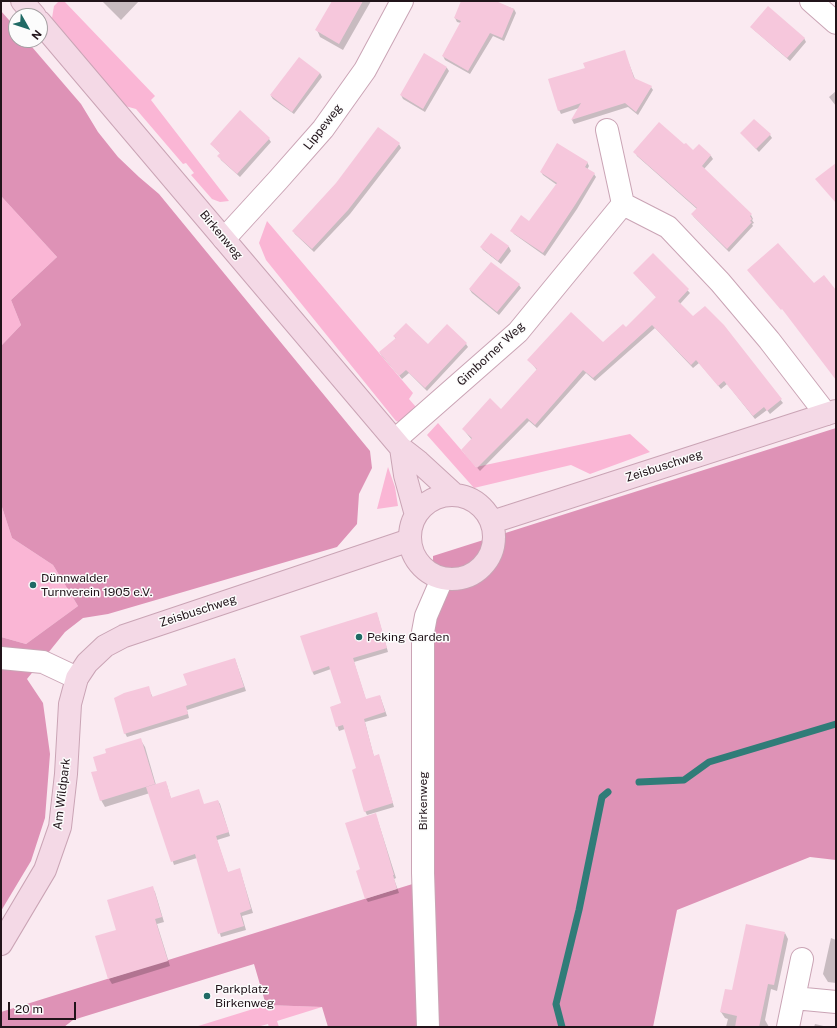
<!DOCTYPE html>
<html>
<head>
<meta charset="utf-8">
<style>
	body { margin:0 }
	#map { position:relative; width:837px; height:1028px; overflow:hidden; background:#faeaf1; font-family:"Public Sans",sans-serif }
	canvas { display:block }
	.frame { position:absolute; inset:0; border:2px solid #21141a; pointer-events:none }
	.north { position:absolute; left:8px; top:8px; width:40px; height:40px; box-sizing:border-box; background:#fcfcfc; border:1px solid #a49fa2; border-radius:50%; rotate:129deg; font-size:11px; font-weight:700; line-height:16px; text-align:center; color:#21141a }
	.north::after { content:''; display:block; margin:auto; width:14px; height:18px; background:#206a65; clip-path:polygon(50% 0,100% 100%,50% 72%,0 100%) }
	.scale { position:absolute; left:8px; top:1002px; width:68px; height:18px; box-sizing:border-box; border:2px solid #21141a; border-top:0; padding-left:5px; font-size:12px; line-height:14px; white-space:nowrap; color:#21141a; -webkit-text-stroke:3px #fcfcfc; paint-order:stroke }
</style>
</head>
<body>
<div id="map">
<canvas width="837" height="1028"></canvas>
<div class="frame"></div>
<div class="north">N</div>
<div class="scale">20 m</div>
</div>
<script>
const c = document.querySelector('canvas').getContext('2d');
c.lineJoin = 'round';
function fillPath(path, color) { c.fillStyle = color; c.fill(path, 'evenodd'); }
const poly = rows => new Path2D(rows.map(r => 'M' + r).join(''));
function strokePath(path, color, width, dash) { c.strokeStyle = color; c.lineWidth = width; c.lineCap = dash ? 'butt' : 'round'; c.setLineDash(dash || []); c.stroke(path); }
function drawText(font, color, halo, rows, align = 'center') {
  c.font = font + ' "Public Sans",sans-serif'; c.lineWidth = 3; c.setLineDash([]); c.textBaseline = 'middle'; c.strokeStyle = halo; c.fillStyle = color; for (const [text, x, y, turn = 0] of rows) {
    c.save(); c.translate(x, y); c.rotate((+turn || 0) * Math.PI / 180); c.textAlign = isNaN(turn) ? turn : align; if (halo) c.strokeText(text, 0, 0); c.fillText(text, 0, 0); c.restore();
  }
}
const green = poly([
	[59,1,64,1,155,96,151,100,229,201,220,202,212,199,191,175,194,173,186,163,183,164,136,109,125,106,52,18,54,6],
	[1,196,57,257,11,300,21,325,1,346],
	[267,221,413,393,409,399,423,415,411,426,396,421,266,260,259,243],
	[438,423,476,467,630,434,650,452,590,474,571,465,474,488,427,435],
	[388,467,395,487,398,506,377,509],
	[1,504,12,538,53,565,78,606,26,644,1,637],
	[266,1005,322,1007,277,1021,279,1027,269,1027,268,1024,257,1027,195,1027]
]);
const forest = poly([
	[1,11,16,28,16,40,26,40,81,104,98,132,118,157,139,177,159,194,370,451,372,468,359,494,357,524,337,547,108,614,83,618,65,632,27,679,43,703,50,754,45,818,31,861,1,911,1,637,26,644,78,606,53,565,12,538,1,504,1,346,21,325,11,300,57,257,1,196],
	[836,428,836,860,810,857,677,910,653,1027,328,1027,322,1007,266,1005,254,964,73,1020,64,1027,1,1027,1,1012,435,877,433,556]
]);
const shadow = poly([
	[102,1,139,1,121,20],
	[333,1,371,1,343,50,320,37,317,30],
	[462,1,493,1,514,9,516,13,504,41,493,36,470,74,445,60,443,56,461,23,457,22,455,18],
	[752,27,804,38,806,42,790,61,754,30],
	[624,51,635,79,651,87,653,90,638,115,628,107,574,124,572,120,579,108,561,114,559,110,586,69],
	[424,55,447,68,449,71,425,112,403,99,401,95],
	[320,73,322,77,294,114,273,99,271,96],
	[836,91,836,106,829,97],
	[240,112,269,139,271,142,240,177,221,160,219,156,221,154,211,144],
	[741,133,770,135,772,138,759,152],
	[399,144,401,148,350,214,314,252,295,234,293,231],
	[684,145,693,151,699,145,711,156,713,159,704,169,751,215,753,219,752,220,754,223,752,224,753,226,729,252,694,217,692,214,697,209,637,156,635,152],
	[587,162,589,166,587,170,594,174,596,177,577,209,545,256,514,234,512,231,529,223,557,185,543,175,541,172],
	[491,235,509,247,511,251,501,264,483,250,481,247],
	[653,254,690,293,680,304,693,318,723,326,783,403,770,414,767,410,755,419,727,384,721,389,699,363,693,368,655,328,595,381,586,373,537,428,529,421,480,471,465,454,472,440,463,429,501,410,537,370,529,360,603,343,626,328,657,298,634,273],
	[519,285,521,288,499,315,472,293,470,290],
	[394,336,428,345,466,344,468,347,427,391,409,373,402,379,382,356,380,353,396,339],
	[378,617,388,652,354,662,366,700,380,696,387,716,365,722,374,757,380,759,394,807,367,815,365,811,357,769,345,729,339,731,331,707,342,704,331,669,314,675,312,671],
	[235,659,246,691,187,710,189,718,127,737,125,733,148,687,153,698,188,686],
	[140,739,145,747,156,785,167,785,171,799,204,805,218,801,220,804,230,836,217,840,228,873,239,869,241,873,253,913,242,916,246,930,221,937,197,858,174,865,150,793,105,807,101,800,98,771,107,753],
	[377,818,396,878,394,879,399,893,368,902,366,899],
	[152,887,155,892,164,922,157,924,170,966,112,984,109,979,96,937,117,931],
	[785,933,788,939,777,991,771,989,765,1020,769,1027,726,1027,728,1019,725,1018,721,1012,733,991],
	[831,938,836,940,836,983,828,982,823,974],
	[815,1024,828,1027,814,1027]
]);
const stream = poly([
	[639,782,684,780,709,762,836,724],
	[562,1027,556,1004,579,910,602,797,608,792]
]);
const building = poly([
	[332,1,363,1,339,44,315,30],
	[461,1,496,1,514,9,502,38,490,33,468,71,442,56,461,21,454,18],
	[768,6,805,38,787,58,750,27],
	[625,50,634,78,652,86,636,112,625,103,571,120,581,103,558,111,548,79,585,68,583,63],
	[424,53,447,67,423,109,400,95],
	[299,57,320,73,292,112,270,95],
	[240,110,270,138,237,174,217,156,220,153,210,144],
	[754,119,771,134,756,149,740,133],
	[659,122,684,144,686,143,693,150,699,144,711,155,702,166,752,214,750,216,752,219,750,221,752,222,727,249,691,214,697,208,633,152],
	[378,127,400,143,348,210,312,249,292,231,336,183],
	[557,143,588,162,585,167,595,173,575,205,543,253,510,231,521,215,529,221,557,183,540,172],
	[836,163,836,203,815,179],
	[491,233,509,246,498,261,480,247],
	[778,243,814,283,824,275,836,290,836,380,782,309,781,310,747,270],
	[653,253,689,289,678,301,693,316,705,306,724,325,782,399,767,411,764,407,753,416,724,381,718,386,696,360,691,365,652,325,593,378,583,370,535,425,527,418,477,468,461,450,472,438,462,429,490,398,501,409,537,369,527,360,571,312,603,342,623,324,626,327,656,297,633,273],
	[491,262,520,284,497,312,469,289],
	[406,323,428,344,447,324,467,343,425,388,406,370,399,376,379,352,396,338,393,336],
	[377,612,387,648,353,658,366,699,380,695,385,712,364,719,374,756,379,754,393,803,364,812,352,770,356,768,343,725,336,727,330,707,341,703,329,666,312,672,300,636],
	[235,658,244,687,186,706,188,714,124,734,114,698,124,693,149,686,152,697,187,685,183,674],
	[141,738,155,784,100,801,91,772,97,771,93,757,106,753,105,749],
	[166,781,171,798,199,789,204,804,218,800,229,832,216,836,228,872,240,868,251,909,240,913,244,926,218,934,195,854,171,862,146,787],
	[376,813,394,875,393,875,397,889,365,899,356,871,360,869,345,823],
	[153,886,162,917,155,919,168,961,108,979,95,936,116,930,107,900],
	[746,924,785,932,774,985,768,984,759,1027,735,1027,737,1016,720,1012,725,989,732,990]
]);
const street = poly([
	[811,1,836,23],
	[607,130,623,204,668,227,720,282,769,340,826,414],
	[224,239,278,180,323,129,365,70,402,1],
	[395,440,518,332,623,204],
	[1,658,43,662,77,678],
	[794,998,836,1002],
	[428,1027,423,873,423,632,426,616,442,579],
	[788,1027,802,959]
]);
const secondary = poly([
	[22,1,35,16],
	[40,22,401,448,419,462,455,495],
	[401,448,405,475,416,515],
	'410 537a42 42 0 1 1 84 0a42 42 0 1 1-84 0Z',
	[492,522,836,411],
	[1,944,45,870,60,827,66,774,70,704,77,678,87,663,105,646,124,636,410,540]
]);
const markers = [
	[33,585,4,"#206a65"],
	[359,637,4,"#206a65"],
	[207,996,4,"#206a65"]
];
const streetNames = [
	["Lippeweg",323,127,-52],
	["Birkenweg",221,235,50],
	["Gimborner Weg",491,354,-43],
	["Zeisbuschweg",664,466,-18],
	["Zeisbuschweg",198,611,-18],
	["Am Wildpark",62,794,-83],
	["Birkenweg",423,801,-90]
];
const poiNames = [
	["Dünnwalder",41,578],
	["Turnverein 1905 e.V.",41,592],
	["Peking Garden",367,637],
	["Parkplatz",215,989],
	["Birkenweg",215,1003]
];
fillPath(green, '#fab6d5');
fillPath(forest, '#de92b6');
fillPath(shadow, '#0003');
strokePath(stream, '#307c78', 7);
fillPath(building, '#f6c7dc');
strokePath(street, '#caa4b5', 24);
strokePath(secondary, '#caa4b5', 24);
strokePath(street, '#fff', 22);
strokePath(secondary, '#f4d9e6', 22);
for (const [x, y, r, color] of markers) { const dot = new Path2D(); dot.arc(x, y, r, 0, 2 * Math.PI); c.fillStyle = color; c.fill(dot); strokePath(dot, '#fcfcfc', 1.5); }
drawText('12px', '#21141a', '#fcfcfc', streetNames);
drawText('12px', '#21141a', '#fcfcfc', poiNames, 'left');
</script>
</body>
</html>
